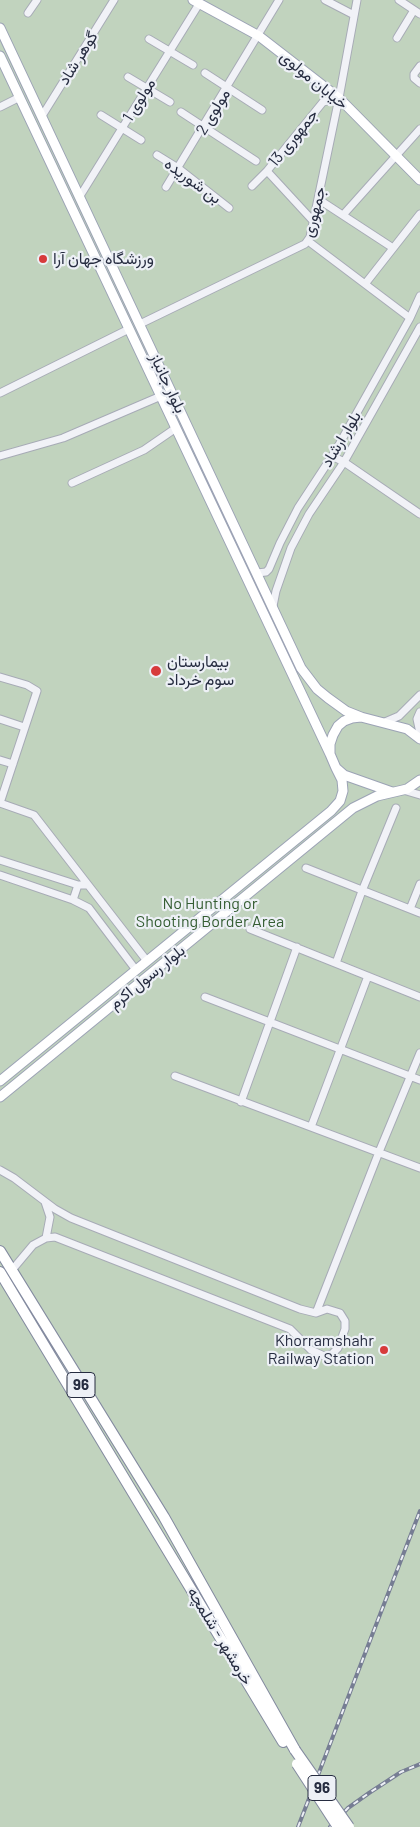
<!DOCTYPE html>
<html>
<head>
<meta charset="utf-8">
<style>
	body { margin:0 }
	canvas { display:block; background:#dee1e9 }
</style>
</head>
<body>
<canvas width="420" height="1827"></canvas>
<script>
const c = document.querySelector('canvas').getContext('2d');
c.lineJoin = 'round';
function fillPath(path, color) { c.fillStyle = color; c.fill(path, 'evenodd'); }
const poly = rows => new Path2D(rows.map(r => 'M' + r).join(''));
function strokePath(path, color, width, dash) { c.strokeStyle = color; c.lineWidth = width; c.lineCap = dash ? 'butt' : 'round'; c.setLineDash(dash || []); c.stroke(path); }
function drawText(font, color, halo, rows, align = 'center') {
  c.font = font + ' Barlow,Vazirmatn,sans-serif'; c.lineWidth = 4.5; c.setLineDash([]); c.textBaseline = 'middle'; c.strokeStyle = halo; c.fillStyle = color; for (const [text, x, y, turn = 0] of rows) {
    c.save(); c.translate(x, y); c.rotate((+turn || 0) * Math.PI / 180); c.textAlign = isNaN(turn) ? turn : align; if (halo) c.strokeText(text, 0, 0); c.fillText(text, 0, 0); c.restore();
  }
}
const green = poly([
	[0,0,420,0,420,1827,0,1827]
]);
const minor = poly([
	[325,0,354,15],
	[399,0,420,14],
	[28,13,37,0],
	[397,38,414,10],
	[149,39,193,65],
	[420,66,414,74,414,78,420,83],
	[205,73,262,110],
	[128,77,170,102],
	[0,107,20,97],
	[181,112,256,161],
	[101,115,141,140],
	[42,116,114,0],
	[157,155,178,168,229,208],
	[267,171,314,222],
	[252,186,267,171,323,102,339,98],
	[166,187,279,0],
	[80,196,199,4],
	[318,199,393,248],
	[343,215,420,129],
	[308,241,410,318],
	[365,284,420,214],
	[140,324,305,244,310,237,339,98,357,0],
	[0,393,129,329],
	[0,456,63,438,161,396],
	[332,456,344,462,420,514],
	[72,483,144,450,176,428],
	[257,573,266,572,269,569,280,543,298,508,336,450,410,318,420,296],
	[273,606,276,591,291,548,309,514,344,462,420,327],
	[0,677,27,685,37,691,0,803,34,815,147,961],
	[420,712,417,719,420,733],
	[0,719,24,727],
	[385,722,399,716,420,695],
	[0,760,13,764],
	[403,790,420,795],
	[0,860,78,885,88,885],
	[306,868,420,913],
	[0,875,73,900,89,908,136,970],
	[73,900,78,885],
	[410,909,420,884],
	[250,929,420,997],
	[336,963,362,891,396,808],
	[205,997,420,1080],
	[175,1076,420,1168],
	[241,1102,297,947],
	[311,1127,368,976],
	[0,1170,14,1178,55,1209,71,1218,300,1309,316,1313,327,1309,340,1313,345,1321,345,1329,338,1348,332,1354,324,1356,311,1350,290,1329,55,1237,46,1238,33,1245,12,1270],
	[45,1202,50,1217,46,1238],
	[316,1313,379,1152,420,1053]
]);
const major = poly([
	[193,0,259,36,339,98,420,180],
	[0,28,301,668,317,689,328,698,346,711,361,717],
	[0,56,330,754],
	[392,792,344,775,336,768,330,754,330,744,333,735,338,726,344,721,352,718,361,717,407,729,420,739],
	[0,1081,331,811,340,801,343,791,342,780,336,768],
	[0,1097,353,808,377,796,407,789,420,780]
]);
const highway = poly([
	[0,1251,164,1517,295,1750],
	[0,1272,283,1742]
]);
const rail = poly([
	[298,1827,420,1511],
	[330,1827,348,1808,369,1793,401,1772,420,1764]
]);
const highwayBridge = poly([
	[295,1750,349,1827],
	[297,1764,338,1827]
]);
const markers = [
	[43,259,5,"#d73a3b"],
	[156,671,6,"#d73a3b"],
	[384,1350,5,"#d73a3b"]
];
const shields = [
	[81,1385,28],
	[322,1788,28]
];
const shieldNames = [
	["96",81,1385],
	["96",322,1788]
];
const streetNames = [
	["گوهر شاد",78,58,-58],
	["خیابان مولوی",314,80,39],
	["مولوی 1",139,100,-58],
	["مولوی 2",213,112,-59],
	["جمهوری 13",293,138,-51],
	["بن شوریده",193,181,36],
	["جمهوری",314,212,-75],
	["بلوار جانباز",168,383,65],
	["بلوار ارشاد",341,439,-59],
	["بلوار رسول اکرم",147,977,-39],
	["خرمشهر - شلمچه",220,1636,59]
];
const poiNames = [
	["ورزشگاه جهان آرا",53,259],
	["بیمارستان",167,662],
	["سوم خرداد",167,680],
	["Khorramshahr",374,1341,"right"],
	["Railway Station",374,1359,"right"]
];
const parkNames = [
	["No Hunting or",210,904],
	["Shooting Border Area",210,922]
];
fillPath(green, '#c1d3be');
strokePath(minor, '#a7abb6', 9);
strokePath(major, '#9ca3b5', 11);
strokePath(highway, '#848ba0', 12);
strokePath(minor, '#f1f2f7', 7);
strokePath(major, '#fff', 9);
strokePath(highway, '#fff', 10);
strokePath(rail, '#767d93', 4);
strokePath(rail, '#edf0f6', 2, [5.5]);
strokePath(highwayBridge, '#848ba0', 12, []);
strokePath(highwayBridge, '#fff', 10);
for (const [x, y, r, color] of markers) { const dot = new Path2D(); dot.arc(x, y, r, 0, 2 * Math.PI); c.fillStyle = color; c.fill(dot); strokePath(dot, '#edf0f6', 2); }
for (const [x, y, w] of shields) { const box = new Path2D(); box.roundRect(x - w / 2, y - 12.5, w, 25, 4); c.fillStyle = '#edf0f6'; c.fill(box); strokePath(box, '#262c40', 1); }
drawText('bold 15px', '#262c40', null, shieldNames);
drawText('16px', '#262c40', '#edf0f6', streetNames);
drawText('16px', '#262c40', '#edf0f6', poiNames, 'left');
drawText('16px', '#345d32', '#edf0f6', parkNames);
</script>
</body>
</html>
